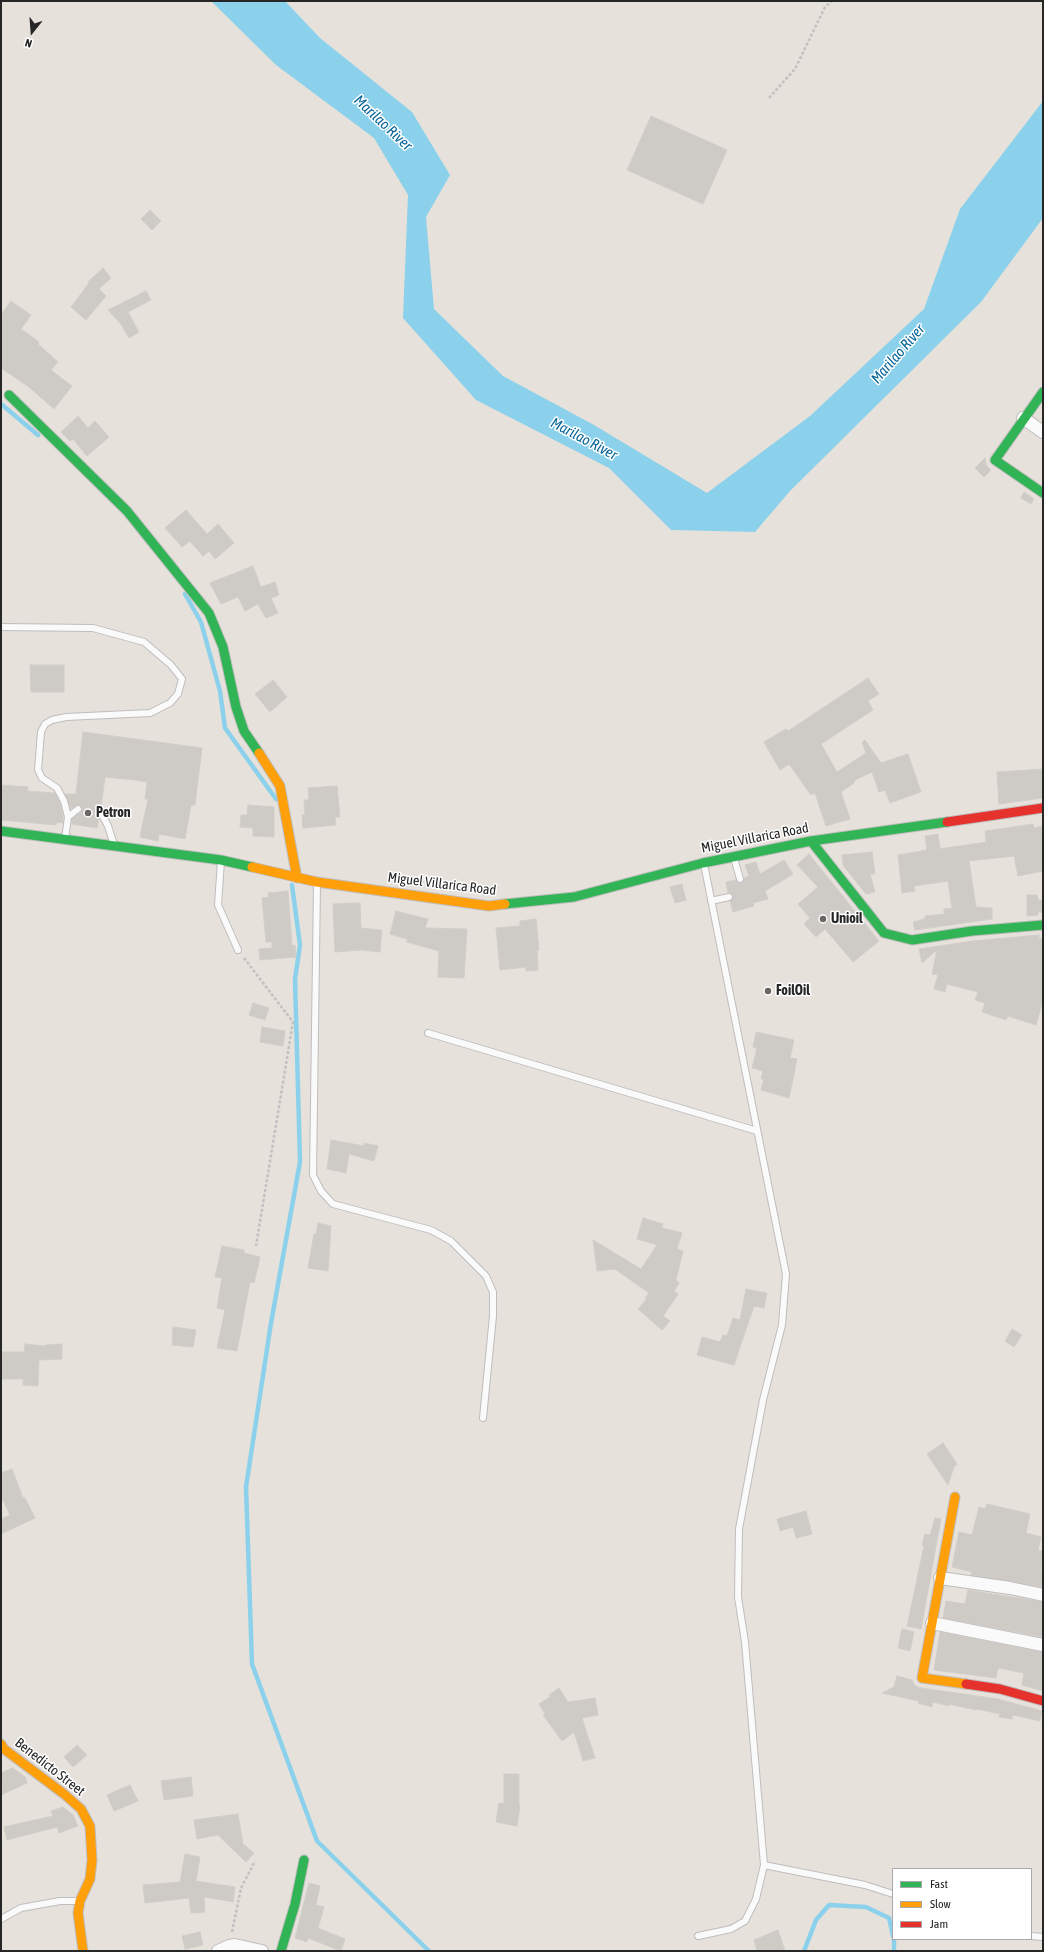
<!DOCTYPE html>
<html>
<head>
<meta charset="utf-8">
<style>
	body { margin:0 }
	#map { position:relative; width:1044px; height:1952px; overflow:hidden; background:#e6e1db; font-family:"Asap Condensed",sans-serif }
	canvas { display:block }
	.frame { position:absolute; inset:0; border:2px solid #262626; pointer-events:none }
	.legend { position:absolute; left:892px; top:1868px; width:140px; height:72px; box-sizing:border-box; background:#fff; border:1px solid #a8a8a8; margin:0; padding:5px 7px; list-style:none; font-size:12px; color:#262626 }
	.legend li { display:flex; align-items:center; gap:8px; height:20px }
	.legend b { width:20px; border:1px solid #a8a8a8 }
	.north { position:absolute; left:12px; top:12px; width:40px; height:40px; -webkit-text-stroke:3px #fff; paint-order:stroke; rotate:197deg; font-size:11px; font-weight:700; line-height:16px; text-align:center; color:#262626 }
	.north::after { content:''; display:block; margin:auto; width:14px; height:18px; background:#262626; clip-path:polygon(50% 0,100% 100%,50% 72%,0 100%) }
</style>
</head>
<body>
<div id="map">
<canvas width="1044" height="1952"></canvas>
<div class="frame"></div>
<ul class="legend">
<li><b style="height:5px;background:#30b455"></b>Fast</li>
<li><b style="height:5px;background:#ff9f0a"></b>Slow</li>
<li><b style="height:5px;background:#e5322d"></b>Jam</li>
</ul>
<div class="north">N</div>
</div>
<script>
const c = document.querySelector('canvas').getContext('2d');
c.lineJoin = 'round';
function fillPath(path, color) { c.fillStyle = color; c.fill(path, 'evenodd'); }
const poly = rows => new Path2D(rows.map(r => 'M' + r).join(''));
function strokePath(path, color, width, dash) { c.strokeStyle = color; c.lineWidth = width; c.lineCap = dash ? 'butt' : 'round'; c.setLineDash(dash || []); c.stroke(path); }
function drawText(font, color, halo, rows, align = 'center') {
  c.font = font + ' "Asap Condensed",sans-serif'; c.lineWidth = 3; c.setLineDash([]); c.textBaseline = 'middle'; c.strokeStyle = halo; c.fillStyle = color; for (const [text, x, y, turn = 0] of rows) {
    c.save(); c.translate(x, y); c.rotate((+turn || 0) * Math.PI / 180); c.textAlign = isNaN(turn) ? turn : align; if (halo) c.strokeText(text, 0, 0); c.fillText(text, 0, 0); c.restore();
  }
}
const water = poly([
	[211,1,285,1,320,38,412,112,450,175,426,217,434,309,503,376,594,425,707,493,810,416,924,309,960,209,1043,101,1043,218,981,302,790,491,755,532,671,530,609,468,476,400,403,318,408,195,374,138,276,65]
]);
const stream = poly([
	[1,404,38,435],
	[185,594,201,622,220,691,225,728,276,799],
	[292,885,300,945,295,979,300,1162,271,1323,246,1487,252,1664,317,1841,429,1951],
	[894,1939,894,1951],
	[804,1951,816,1920,829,1905,866,1907,889,1918,893,1936]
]);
const building = poly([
	[651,116,727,150,703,204,627,170,651,116],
	[150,210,161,221,152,230,141,219,150,210],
	[103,268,111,278,99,289,106,296,86,320,71,307,89,283,88,282,103,268],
	[146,291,151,300,128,312,139,332,129,338,121,324,108,310,146,291],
	[11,301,31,315,21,329,39,342,38,344,58,362,51,370,72,386,54,409,29,387,1,368,1,315,11,301],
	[78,416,88,428,95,421,109,437,87,456,73,439,70,441,61,432,78,416],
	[985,458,986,465,991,470,984,477,975,468,985,458],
	[1024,492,1034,499,1031,504,1021,498,1024,492],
	[186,510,207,534,218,524,234,543,215,559,209,551,203,556,190,541,182,547,165,528,186,510],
	[253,566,261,587,275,582,279,595,271,598,278,613,266,618,258,604,245,611,238,597,221,604,210,583,253,566],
	[30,665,64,665,64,692,31,692,30,665],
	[868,678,879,694,868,701,873,710,821,744,837,772,866,753,862,742,865,740,881,763,908,754,921,792,890,803,885,790,879,792,872,772,855,780,854,783,841,792,850,819,826,826,815,793,811,795,789,764,780,770,764,742,786,729,788,731,868,678],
	[273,680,287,697,270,712,255,694,273,680],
	[83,732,202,748,195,805,191,805,185,839,159,834,158,841,140,837,148,799,145,799,147,782,135,780,105,777,101,807,96,810,99,818,97,828,72,824,72,819,81,812,82,808,78,805,71,809,65,794,76,794,83,732],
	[1043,769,1043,798,999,804,997,772,1043,769],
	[1,785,28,787,27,791,55,793,60,803,63,817,63,823,57,822,56,825,1,820,1,785],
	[337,786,340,817,335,817,336,825,303,828,302,815,305,815,304,800,309,800,308,788,337,786],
	[248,805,274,807,274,837,253,836,253,828,240,827,241,815,247,815,248,805],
	[1033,824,1034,828,1043,826,1043,871,1018,876,1014,856,969,861,976,907,992,908,992,919,915,930,913,922,925,919,925,916,944,914,944,909,952,908,948,881,914,886,915,891,902,893,898,855,927,850,925,836,938,834,940,849,986,842,985,831,1033,824],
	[872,852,875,874,870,874,875,892,866,894,843,865,842,855,872,852],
	[809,854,879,941,853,962,825,929,816,937,804,924,810,918,798,904,818,887,797,865,809,854],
	[784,860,793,874,765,891,768,899,753,903,754,906,733,912,730,901,733,896,728,893,726,882,736,880,739,883,743,882,744,878,749,876,745,865,756,862,760,874,784,860],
	[682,884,686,900,675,903,670,887,682,884],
	[288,891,292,946,295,945,296,957,260,960,259,949,272,948,272,942,266,942,262,898,269,897,268,893,288,891],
	[1027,895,1037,895,1038,900,1043,900,1043,912,1038,912,1038,915,1027,916,1027,895],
	[360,903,361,928,382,930,380,952,362,950,335,952,333,904,360,903],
	[396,911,428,919,425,928,467,929,464,978,438,977,439,951,407,942,407,939,390,934,396,911],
	[536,919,539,950,537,950,538,970,526,971,526,967,500,970,496,928,520,926,520,921,536,919],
	[1039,935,1039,938,1043,939,1043,1000,1036,1025,1008,1016,1006,1020,982,1012,985,1003,975,1000,978,992,947,984,945,992,934,989,938,975,932,974,937,950,922,963,919,949,973,941,1039,935],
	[253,1003,269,1008,265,1020,249,1015,253,1003],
	[262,1027,285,1031,283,1046,260,1042,262,1027],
	[756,1032,794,1040,790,1058,797,1059,789,1098,761,1090,764,1079,761,1079,763,1071,752,1068,757,1048,753,1047,756,1032],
	[331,1140,364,1146,364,1143,378,1146,374,1161,349,1154,346,1173,327,1169,331,1140],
	[643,1218,663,1224,662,1228,682,1233,677,1249,683,1251,676,1280,679,1283,674,1291,678,1294,663,1316,670,1321,662,1330,638,1309,647,1299,645,1298,649,1293,615,1269,597,1271,593,1240,641,1269,657,1245,637,1239,643,1218],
	[318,1223,331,1226,328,1271,308,1268,314,1234,316,1234,318,1223],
	[222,1246,244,1250,244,1253,260,1257,254,1283,250,1282,237,1351,217,1348,225,1310,217,1308,222,1278,215,1277,222,1246],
	[746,1289,767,1293,764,1308,754,1306,734,1365,697,1355,702,1337,720,1342,723,1335,727,1336,733,1318,740,1320,746,1289],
	[173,1327,196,1330,193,1347,172,1345,173,1327],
	[1012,1329,1022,1335,1014,1347,1005,1341,1012,1329],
	[25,1344,45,1346,45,1345,62,1344,62,1359,39,1360,38,1386,23,1385,23,1379,1,1379,1,1352,24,1352,25,1344],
	[943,1443,957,1464,954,1467,948,1485,927,1454,943,1443],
	[12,1469,23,1498,25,1498,35,1518,1,1534,1,1519,10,1515,1,1496,1,1473,12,1469],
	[987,1504,1030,1514,1026,1533,1041,1537,1038,1550,1043,1551,1041,1571,1043,1571,1043,1587,971,1575,972,1572,952,1567,959,1532,972,1535,979,1507,985,1509,987,1504],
	[806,1511,812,1534,796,1538,793,1527,780,1531,777,1519,806,1511],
	[935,1518,941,1519,921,1629,907,1626,924,1546,922,1545,925,1534,930,1535,935,1518],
	[968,1590,1043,1602,1043,1637,943,1618,946,1601,965,1604,968,1590],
	[902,1629,914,1632,910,1651,898,1648,902,1629],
	[940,1632,1043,1652,1043,1691,1022,1685,1024,1673,998,1668,996,1678,934,1670,940,1632],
	[897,1676,912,1680,915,1686,921,1688,998,1699,1042,1711,1040,1721,1013,1715,1012,1719,999,1717,1000,1714,977,1709,976,1710,949,1704,949,1706,933,1702,932,1707,918,1703,919,1701,882,1693,894,1687,897,1676],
	[559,1688,568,1702,595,1698,598,1715,582,1718,595,1758,583,1761,574,1732,562,1741,543,1715,545,1714,539,1704,550,1697,549,1695,559,1688],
	[77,1745,87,1755,73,1767,64,1757,77,1745],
	[13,1768,25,1777,27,1783,1,1795,1,1773,13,1768],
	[504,1774,519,1774,519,1806,520,1806,517,1826,496,1822,499,1803,504,1804,504,1774],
	[191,1777,193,1796,164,1800,161,1781,191,1777],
	[130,1785,138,1801,114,1811,107,1795,130,1785],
	[63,1807,73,1815,78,1826,59,1833,57,1827,7,1840,4,1827,53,1816,51,1811,63,1807],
	[238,1814,243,1844,254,1853,246,1862,218,1835,197,1839,194,1820,238,1814],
	[185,1854,200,1857,196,1881,235,1887,233,1902,204,1897,205,1912,191,1913,189,1898,145,1903,143,1885,180,1882,185,1854],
	[309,1883,320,1886,316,1905,324,1907,318,1928,345,1939,341,1951,308,1938,307,1942,295,1938,309,1883],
	[778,1930,785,1951,757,1951,754,1940,778,1930],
	[200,1932,203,1945,185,1949,182,1936,200,1932]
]);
const path = poly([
	[769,98,795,69,825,7,832,1],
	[244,958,293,1022,256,1246],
	[232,1932,241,1888,255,1861]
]);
const lane = poly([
	[1,627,93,628,144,642,171,665,182,679,178,694,170,703,150,713,66,717,52,720,45,724,41,732,38,770,42,778,57,788,64,801,68,817],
	[100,811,108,826,114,845],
	[65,839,68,817,78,809],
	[734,858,740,879],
	[221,861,218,905,238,950],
	[704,864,786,1274,782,1325,763,1400,739,1529,738,1597,745,1642,764,1865,865,1885,893,1894],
	[317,884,313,1175,321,1191,333,1204,431,1230,451,1241,486,1276,493,1292,493,1316,483,1418],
	[711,901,729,897],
	[428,1033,757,1131],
	[1,1919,21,1908,60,1901,78,1901],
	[698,1936,731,1929,745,1921,756,1899,764,1865],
	[1031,1936,1043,1937]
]);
const street = poly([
	[1023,418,1043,432],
	[940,1578,1010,1588,1043,1595],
	[932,1623,1043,1645],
	[218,1951,229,1946,235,1945,262,1951]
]);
const fast = poly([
	[1043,392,995,460,1043,493],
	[9,395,127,511,209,613,223,647,236,707,244,731,259,753],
	[1,831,221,860,252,867],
	[811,841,884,933,912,940,972,931,1043,925],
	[505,904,574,897,703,863,811,841,947,822],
	[281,1951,295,1904,304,1860]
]);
const slow = poly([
	[259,753,280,786,297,878],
	[252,867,317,882,489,906,505,904],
	[955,1497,922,1678,966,1684],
	[1,1744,4,1749,64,1794,81,1809,90,1826,92,1860,90,1879,80,1901,78,1913,83,1951]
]);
const jam = poly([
	[947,822,1043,808],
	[966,1684,1000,1689,1043,1701]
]);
const markers = [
	[88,813,4,"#696765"],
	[823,919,4,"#696765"],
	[768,991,4,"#696765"]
];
const poiNames = [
	["Petron",96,813],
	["Unioil",831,919],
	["FoilOil",776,991]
];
const streetNames = [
	["Miguel Villarica Road",755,838,-11],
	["Miguel Villarica Road",442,884,7],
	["Benedicto Street",50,1767,38]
];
const waterNames = [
	["Marilao River",383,123,43],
	["Marilao River",898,354,-49],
	["Marilao River",584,439,28]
];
fillPath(water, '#8bd1eb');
strokePath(stream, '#8bd1eb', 4.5);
fillPath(building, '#cecbc7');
strokePath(building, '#d1cdc8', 1);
strokePath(lane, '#bfbdbd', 8);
strokePath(street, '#bfbdbd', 14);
strokePath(fast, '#bfbdbd', 11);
strokePath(slow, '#bfbdbd', 11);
strokePath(jam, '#bfbdbd', 11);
strokePath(path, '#c2c1c1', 2.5, [3, 2]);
strokePath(lane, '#fbfafa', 6);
strokePath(street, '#fbfafa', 12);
strokePath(fast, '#30b455', 9);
strokePath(slow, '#ff9f0a', 9);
strokePath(jam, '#e5322d', 9);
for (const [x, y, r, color] of markers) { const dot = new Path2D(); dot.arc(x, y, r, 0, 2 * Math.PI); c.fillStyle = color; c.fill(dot); strokePath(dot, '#fff', 1.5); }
drawText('bold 14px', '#262626', '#fff', poiNames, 'left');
drawText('14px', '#262626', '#fff', streetNames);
drawText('italic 15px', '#086599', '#fff', waterNames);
</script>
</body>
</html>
